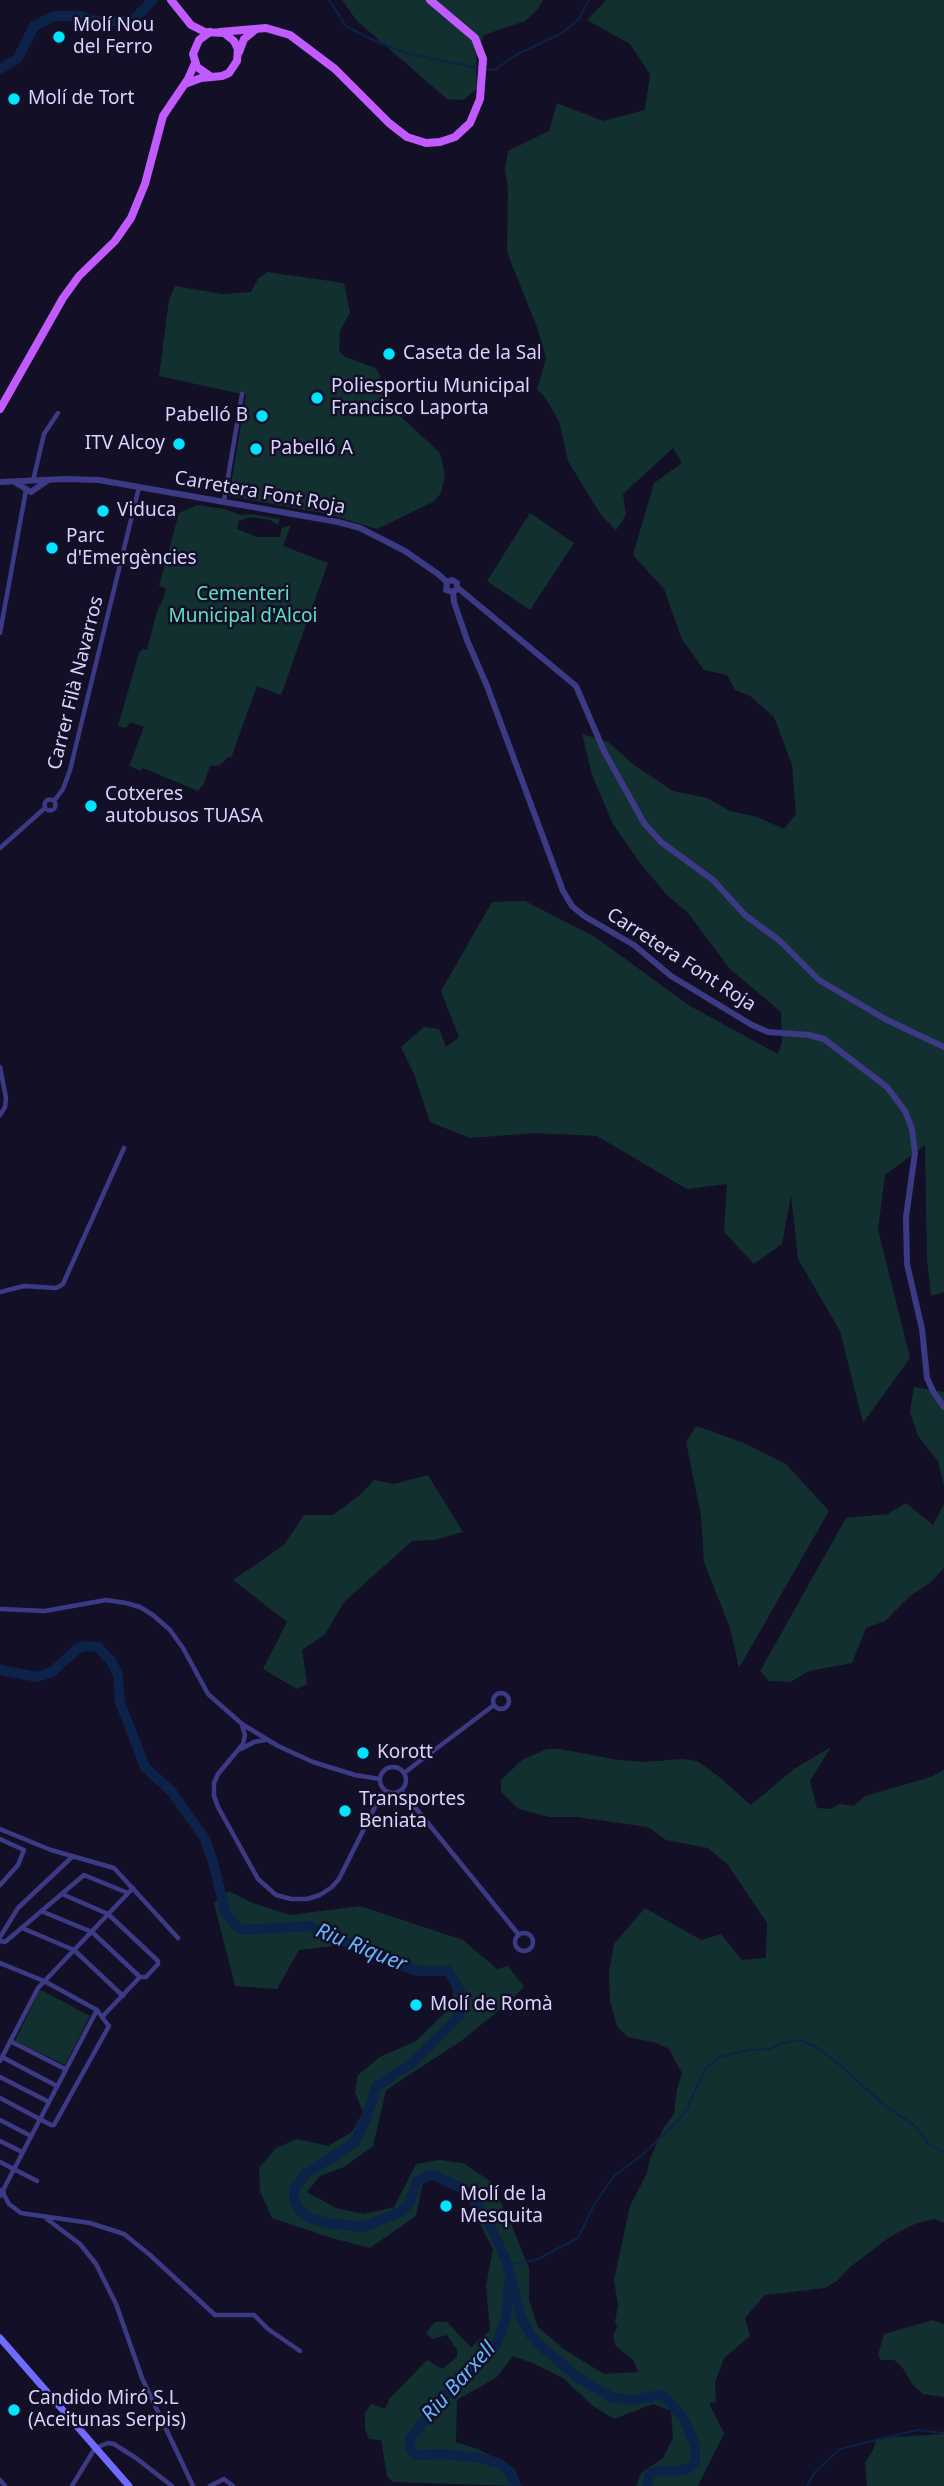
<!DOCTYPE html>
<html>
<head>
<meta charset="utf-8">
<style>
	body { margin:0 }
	canvas { display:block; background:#130f26 }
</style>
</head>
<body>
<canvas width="944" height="2486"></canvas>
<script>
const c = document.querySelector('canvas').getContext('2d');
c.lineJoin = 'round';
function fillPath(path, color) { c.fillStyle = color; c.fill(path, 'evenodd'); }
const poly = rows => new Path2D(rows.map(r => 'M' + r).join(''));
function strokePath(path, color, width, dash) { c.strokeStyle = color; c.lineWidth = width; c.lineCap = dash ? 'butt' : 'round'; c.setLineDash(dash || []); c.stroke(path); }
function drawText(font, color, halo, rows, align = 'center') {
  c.font = font + ' "Noto Sans",sans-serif'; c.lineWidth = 5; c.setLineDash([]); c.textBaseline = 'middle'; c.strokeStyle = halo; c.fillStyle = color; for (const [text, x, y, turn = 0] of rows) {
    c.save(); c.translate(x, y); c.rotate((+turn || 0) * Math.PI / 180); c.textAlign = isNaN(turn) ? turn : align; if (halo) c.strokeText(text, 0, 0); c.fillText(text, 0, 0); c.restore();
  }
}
const green = poly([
	[342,0,543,0,538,9,525,21,484,35,476,58,477,89,463,100,447,99,357,21],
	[606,0,944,0,944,1292,931,1296,927,1260,925,1145,885,1175,878,1230,910,1358,863,1423,840,1331,798,1259,791,1195,782,1244,754,1264,724,1232,727,1184,687,1189,597,1136,535,1133,470,1138,430,1122,414,1074,401,1047,424,1027,439,1029,446,1047,459,1037,441,991,492,902,525,901,595,937,690,1006,778,1054,782,1042,781,1012,730,969,688,913,667,895,640,863,613,824,592,775,582,734,608,742,634,765,673,791,707,798,730,811,757,817,784,829,796,814,792,765,774,717,750,696,735,690,727,675,704,670,682,639,664,589,633,555,654,483,682,463,673,448,623,494,626,515,616,530,601,515,568,461,559,421,544,396,537,390,546,358,537,327,507,252,508,189,505,170,508,151,549,131,557,103,603,121,645,110,650,74,630,44,587,20],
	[267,272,344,283,350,313,340,331,339,350,345,357,376,368,396,412,440,453,445,475,441,493,433,502,377,529,328,514,229,496,246,395,159,376,169,300,175,286,222,294,251,292,258,279],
	[197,505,224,509,240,515,251,514,280,519,278,525,270,520,251,517,239,521,237,529,257,537,280,537,282,528,291,525,283,546,328,563,281,695,257,686,231,758,228,757,220,765,210,766,204,783,198,791,143,768,141,771,129,766,144,727,130,722,126,728,118,726,139,653,143,649,147,650,157,611,164,597,166,588,159,586,179,513],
	[530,513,574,543,530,610,487,581],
	[914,1387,944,1392,944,1486,938,1461,918,1436,910,1412],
	[696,1426,744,1443,786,1464,829,1511,739,1668,730,1628,704,1562,701,1516,686,1442],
	[428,1475,463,1532,434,1540,412,1541,344,1602,325,1634,302,1650,307,1684,297,1689,263,1669,287,1622,233,1580,284,1545,304,1515,333,1515,360,1495,374,1480,394,1484],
	[906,1503,933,1525,944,1504,944,1568,930,1583,910,1596,885,1621,866,1628,852,1663,809,1671,790,1682,769,1681,760,1671,846,1518,888,1514],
	[831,1747,810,1781,817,1808,831,1809,839,1804,854,1806,865,1796,931,1777,944,1770,944,2223,934,2219,915,2224,891,2236,850,2267,837,2281,825,2288,765,2295,745,2318,750,2336,724,2358,715,2382,716,2402,709,2403,724,2433,698,2486,636,2486,641,2473,663,2458,673,2438,671,2411,653,2404,614,2419,593,2406,563,2378,535,2364,513,2356,497,2377,457,2400,456,2442,478,2449,514,2468,521,2486,393,2482,387,2476,381,2440,369,2439,365,2429,365,2413,371,2404,385,2409,390,2398,427,2360,442,2369,457,2357,457,2350,447,2335,433,2339,426,2333,435,2322,447,2322,471,2347,490,2330,486,2286,493,2249,466,2197,441,2177,423,2182,416,2216,370,2248,328,2237,272,2218,260,2191,259,2168,276,2148,297,2139,328,2146,352,2132,363,2112,355,2092,358,2075,380,2057,416,2041,452,2006,454,1976,411,1974,343,1945,299,1950,277,1989,235,1986,214,1903,229,1891,253,1903,290,1915,360,1906,463,1940,497,1969,508,1966,524,1987,508,2003,461,2041,386,2090,373,2146,344,2167,320,2176,307,2192,336,2208,364,2214,394,2207,416,2164,439,2160,463,2163,490,2181,508,2217,529,2268,529,2300,538,2327,565,2350,604,2374,638,2372,634,2361,615,2345,613,2335,617,2327,615,2321,618,2306,614,2280,630,2206,647,2173,650,2159,664,2127,674,2114,677,2089,682,2073,669,2049,657,2043,628,2037,617,2026,610,2001,609,1973,614,1944,645,1908,701,1940,721,1934,742,1960,766,1958,767,1923,728,1865,708,1848,666,1840,648,1827,577,1817,549,1817,519,1809,501,1792,501,1780,522,1760,547,1749,560,1749,618,1760,646,1762,682,1759,697,1761,718,1776,751,1805,794,1769],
	[41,1990,90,2016,65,2065,15,2041,39,1991],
	[933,2320,944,2324,944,2397,923,2394,913,2385,902,2367,894,2360,881,2360,878,2355,884,2334],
	[944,2434,944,2486,867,2486,865,2463,873,2450,877,2438]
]);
const stream = poly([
	[329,0,346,26,369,38,405,53,478,68],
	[487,69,494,70,516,55,562,33,578,20,589,0],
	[507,2265,536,2260,578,2238,594,2205,614,2176,642,2155,677,2122,687,2109,705,2069,720,2057,749,2050,769,2049,786,2042,800,2040,818,2048,841,2066,883,2104,915,2126,928,2143,944,2153],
	[807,2486,815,2472,840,2449,917,2430,944,2433]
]);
const river = poly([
	[0,69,18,58,34,26,54,16,81,16,96,21,132,21,153,0],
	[0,1670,37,1677,52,1672,77,1649,84,1646,98,1647,112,1662,118,1675,120,1702,145,1767,172,1792,205,1839,213,1862,226,1914,237,1927,244,1930,309,1926,377,1956,418,1971,448,1971,464,1998,458,2017,413,2062,376,2087,367,2116,354,2143,305,2174,294,2189,294,2199,301,2212,310,2218,327,2223,363,2227,401,2212,410,2202,417,2181,430,2175,436,2176,467,2191,489,2223,505,2258],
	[506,2260,521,2317,530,2334,540,2345,577,2377,611,2397,632,2400,661,2395,667,2399,684,2419,695,2445,695,2462,689,2468,671,2472,663,2470,650,2473,647,2486],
	[509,2284,506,2318,496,2345,447,2394,410,2438,410,2447,415,2455,443,2454,481,2458,498,2463,508,2470,515,2486]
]);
const minor = poly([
	[33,481,44,434,58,413],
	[224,501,242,394],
	[0,633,26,490],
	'44.5 805a5.5 5.5 0 1 1 11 0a5.5 5.5 0 1 1-11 0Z',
	[54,801,63,789,70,770,139,487],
	[0,848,45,808],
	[0,1067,6,1098,5,1107,0,1115],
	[0,1292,24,1286,56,1288,63,1284,124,1148],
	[0,1609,45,1611,106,1600,126,1603,140,1607,153,1615,170,1630,183,1648,208,1694,242,1724,278,1746,313,1762,355,1775,380,1779],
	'493 1701a8 8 0 1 1 16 0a8 8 0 1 1-16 0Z',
	[242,1725,245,1735,243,1744,218,1774,214,1783,214,1796,218,1807,258,1879,276,1895,291,1899,307,1899,320,1895,332,1887,339,1879,378,1801,384,1794,389,1793],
	[241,1749,254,1742,265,1740],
	'380 1780a13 13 0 1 1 26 0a13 13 0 1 1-26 0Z',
	[404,1773,494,1705],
	[401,1790,519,1935],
	[0,1829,51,1850,114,1868,178,1938],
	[0,1839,24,1850,18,1865,0,1885],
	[62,1894,108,1914,158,1961,158,1964,146,1977,140,1977,102,2017],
	[41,1911,92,1932,140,1977],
	[22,1928,74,1950,123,1996],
	'515 1942a9 9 0 1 1 18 0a9 9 0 1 1-18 0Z',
	[0,1937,18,1908,72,1857],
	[0,1941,5,1942,84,1875,128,1893],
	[0,1963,44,1981,97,2010,108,2025],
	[10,2041,65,2069],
	[2,2057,57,2086],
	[0,2061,38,1988,133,1888],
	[0,2077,49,2102],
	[0,2098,51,2125,54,2125,109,2026],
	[0,2120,31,2136],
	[0,2141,22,2152],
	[0,2162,37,2181],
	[3,2193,9,2204,21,2213,90,2223,124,2234,150,2255,215,2315,254,2315,268,2329,300,2351],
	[0,2196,97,2010],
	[47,2219,80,2244,96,2264,116,2304,142,2378,193,2486],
	[0,2480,5,2486],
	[72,2486,95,2448,108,2443,114,2444,136,2458,172,2486],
	[210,2486,224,2479,233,2486]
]);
const tertiary = poly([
	[0,482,65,479,99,480,338,522,360,528,405,551,438,574,447,582,446,590,453,592],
	[16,483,31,492,47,481],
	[447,582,452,580,457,583,457,589,453,592,454,602,467,640,487,686,563,891,572,906,584,916,634,945,671,976,752,1025,768,1032,809,1035,824,1039,887,1087,905,1111,912,1129,915,1153,906,1217,907,1264,922,1329,927,1378,934,1393,944,1407],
	[458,588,576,686,604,751,644,823,661,842,713,880,745,915,780,941,819,980,885,1019,944,1047],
	[0,2191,3,2193]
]);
const secondary = poly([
	[0,2338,129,2486]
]);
const primary = poly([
	[171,0,191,25,205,32,224,33,234,41,238,49,237,61,229,73,222,76,201,78,185,84],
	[220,32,266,28,290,35,335,69,389,123,407,137,426,143,440,142,455,137,470,123,480,99,483,59,475,38,430,0],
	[239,52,244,39,255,30],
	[210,76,197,67,193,54,199,40,210,32],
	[0,409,63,298,79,276,115,241,131,218,145,184,163,116,188,79,195,63]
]);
const markers = [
	[59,37,7,"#00e5ff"],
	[14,99,7,"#00e5ff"],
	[389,354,7,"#00e5ff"],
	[317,398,7,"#00e5ff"],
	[262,416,7,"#00e5ff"],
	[179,444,7,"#00e5ff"],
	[256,449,7,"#00e5ff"],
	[103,511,7,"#00e5ff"],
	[52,548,7,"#00e5ff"],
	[91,806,7,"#00e5ff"],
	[363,1753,7,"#00e5ff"],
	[345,1811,7,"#00e5ff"],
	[416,2005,7,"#00e5ff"],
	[446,2206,7,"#00e5ff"],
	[14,2410,7,"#00e5ff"]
];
const poiNames = [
	["Molí Nou",73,26],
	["del Ferro",73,48],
	["Molí de Tort",28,99],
	["Caseta de la Sal",403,354],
	["Poliesportiu Municipal",331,387],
	["Francisco Laporta",331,409],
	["Pabelló B",248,416,"right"],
	["ITV Alcoy",165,444,"right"],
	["Pabelló A",270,449],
	["Viduca",117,511],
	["Parc",66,537],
	["d'Emergències",66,559],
	["Cotxeres",105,795],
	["autobusos TUASA",105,817],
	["Korott",377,1753],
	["Transportes",359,1800],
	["Beniata",359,1822],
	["Molí de Romà",430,2005],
	["Molí de la",460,2195],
	["Mesquita",460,2217],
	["Candido Miró S.L",28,2399],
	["(Aceitunas Serpis)",28,2421]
];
const streetNames = [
	["Carretera Font Roja",260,493,10],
	["Carrer Filà Navarros",76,683,-76],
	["Carretera Font Roja",681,960,33]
];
const parkNames = [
	["Cementeri",243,595],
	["Municipal d'Alcoi",243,617]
];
const waterNames = [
	["Riu Riquer",361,1948,22],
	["Riu Barxell",459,2382,-48]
];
fillPath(green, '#12302f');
strokePath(stream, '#0c2248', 2);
strokePath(river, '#0c2248', 10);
strokePath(minor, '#3d3a85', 4.5);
strokePath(tertiary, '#3d3a85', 6);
strokePath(secondary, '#6f6bff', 7);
strokePath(primary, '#c25bff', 8);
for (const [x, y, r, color] of markers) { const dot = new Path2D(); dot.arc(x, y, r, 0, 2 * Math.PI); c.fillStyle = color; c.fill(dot); strokePath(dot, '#130f26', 2.5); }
drawText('19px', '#d9d4ff', '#130f26', poiNames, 'left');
drawText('19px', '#d9d4ff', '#130f26', streetNames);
drawText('19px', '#5fe0c0', '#130f26', parkNames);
drawText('italic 21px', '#62b6ff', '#130f26', waterNames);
</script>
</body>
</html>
